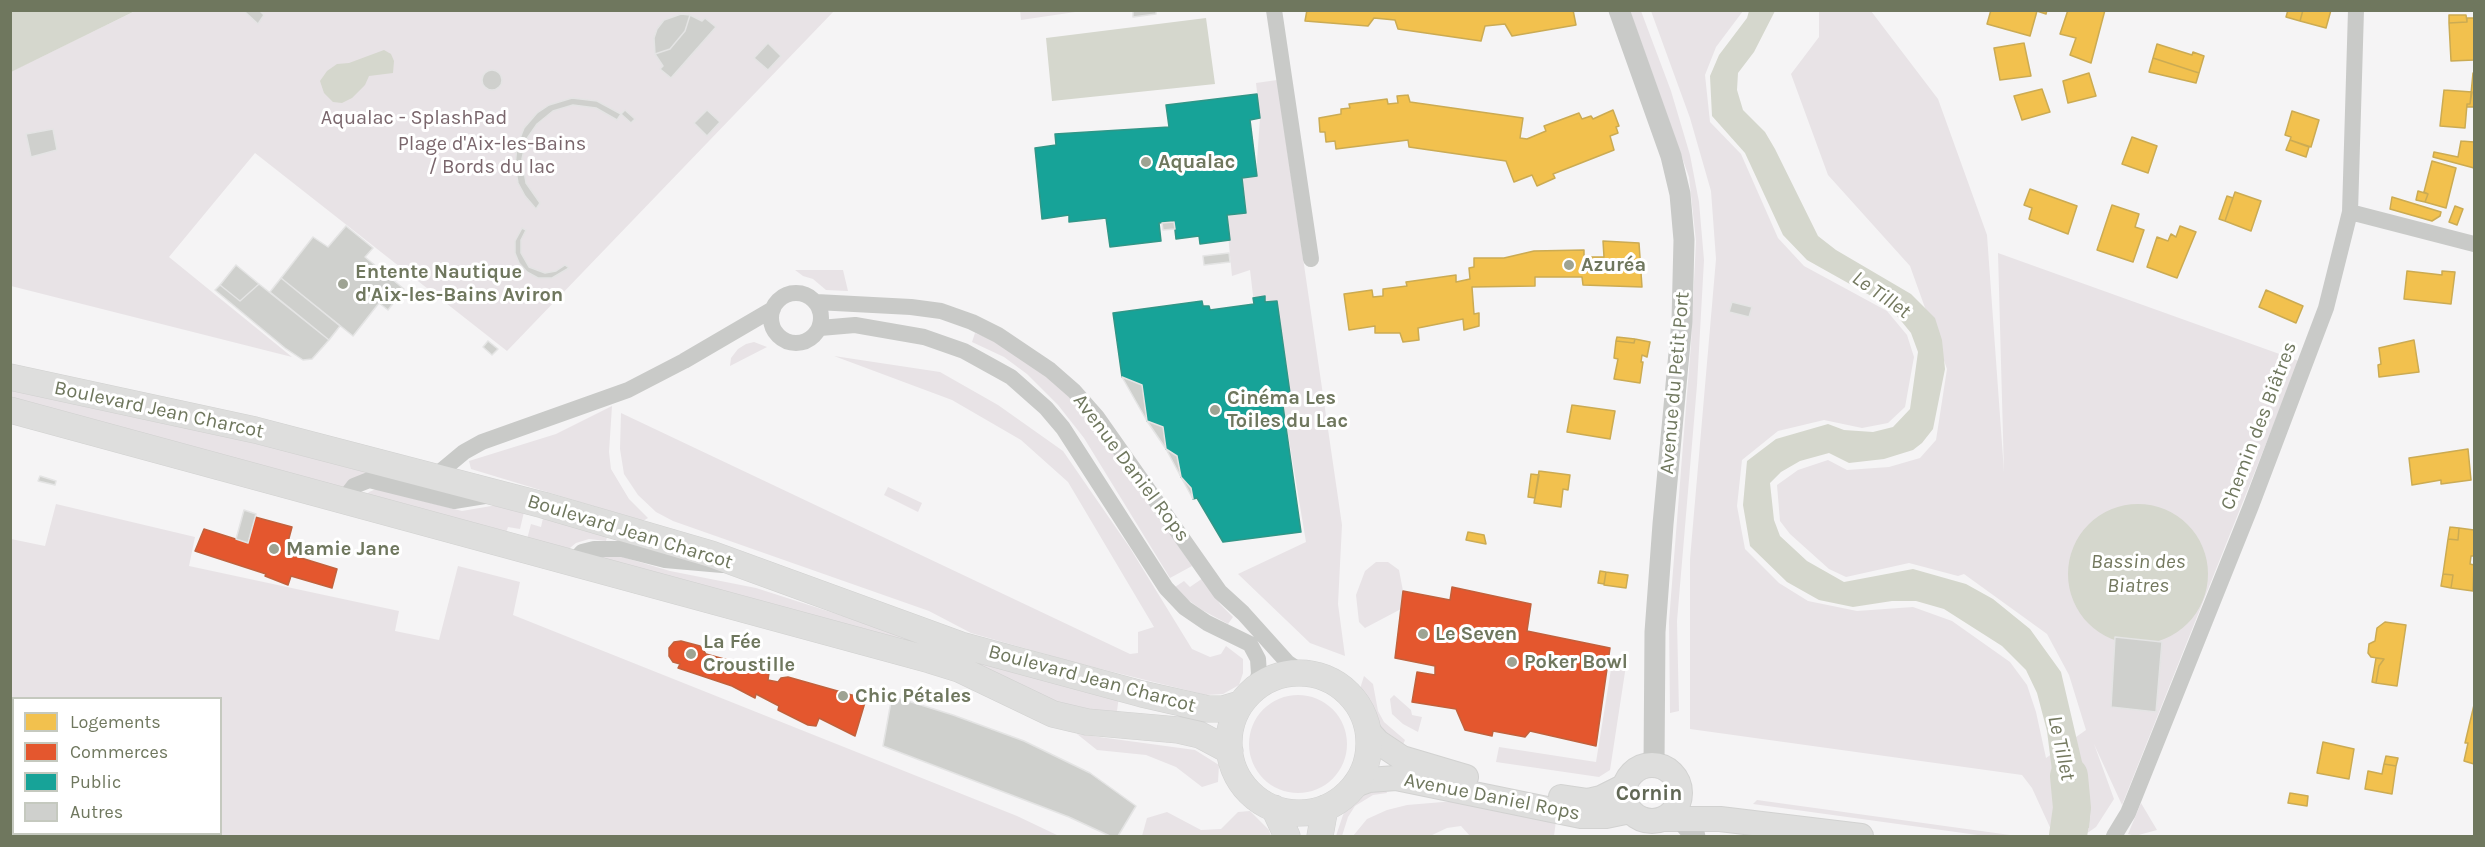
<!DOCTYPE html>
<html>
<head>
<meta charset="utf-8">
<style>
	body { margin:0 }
	#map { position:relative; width:2485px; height:847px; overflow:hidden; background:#f5f4f5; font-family:Karla,sans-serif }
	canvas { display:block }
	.frame { position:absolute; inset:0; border:12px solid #6f775e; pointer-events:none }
	.legend { position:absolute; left:12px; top:697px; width:210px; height:138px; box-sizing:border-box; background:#fff; border:2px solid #c5c9bf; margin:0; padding:8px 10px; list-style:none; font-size:18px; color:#6f775e }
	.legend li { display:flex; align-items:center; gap:12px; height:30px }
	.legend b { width:30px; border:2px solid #c5c9bf }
</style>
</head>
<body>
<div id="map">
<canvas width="2485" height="847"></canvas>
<div class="frame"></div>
<ul class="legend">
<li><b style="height:16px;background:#f2c14e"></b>Logements</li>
<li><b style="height:16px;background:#e4572e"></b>Commerces</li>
<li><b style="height:16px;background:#17a398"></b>Public</li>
<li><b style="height:16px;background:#cfd0cd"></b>Autres</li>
</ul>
</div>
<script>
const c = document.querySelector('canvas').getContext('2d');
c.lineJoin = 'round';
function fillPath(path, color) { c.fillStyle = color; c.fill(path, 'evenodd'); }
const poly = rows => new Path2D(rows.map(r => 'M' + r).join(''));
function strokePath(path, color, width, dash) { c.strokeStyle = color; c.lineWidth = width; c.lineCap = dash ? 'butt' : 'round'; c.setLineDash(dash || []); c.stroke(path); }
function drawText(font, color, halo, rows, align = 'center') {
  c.font = font + ' Karla,sans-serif'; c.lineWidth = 6; c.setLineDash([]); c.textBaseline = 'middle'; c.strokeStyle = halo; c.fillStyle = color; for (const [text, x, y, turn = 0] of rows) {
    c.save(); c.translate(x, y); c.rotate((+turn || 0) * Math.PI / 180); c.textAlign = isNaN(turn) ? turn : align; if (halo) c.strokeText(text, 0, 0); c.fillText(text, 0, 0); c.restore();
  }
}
const green = poly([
	[1020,10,1082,10,1082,11,1021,20],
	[135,11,834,11,507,351,255,153,169,257,292,357,11,286,10,72],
	[1630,11,1641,11,1671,91,1690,155,1699,202,1704,260,1697,385,1677,621,1679,711,1670,713,1669,621,1691,344,1696,241,1689,177],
	[1651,11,1743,11,1716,47,1705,75,1710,122,1741,154,1778,238,1804,266,1887,311,1907,335,1914,357,1905,407,1888,423,1862,428,1824,420,1778,431,1742,460,1737,506,1745,549,1779,583,1808,601,1857,611,1913,607,1952,621,2010,662,2027,685,2036,712,2046,758,2086,730,2069,675,2047,634,1964,574,1958,576,1909,563,1846,577,1829,569,1790,534,1780,521,1777,485,1798,470,1828,460,1847,470,1889,467,1920,458,1936,440,1947,369,1910,266,1828,175,1791,74,1819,37,1819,11,1871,11,1938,99,1987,235,2004,472,1998,253,2299,361,2122,805,2094,744,2114,799,2096,827,2083,836,2054,836,2032,788,2022,775,1690,729,1690,559,1716,259,1711,191,1690,118],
	[1277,80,1342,525,1338,604,1345,656,1310,643,1238,574,1306,542,1282,399,1288,398,1290,393,1277,301,1265,302,1265,297,1254,304,1250,270,1232,276,1226,215,1242,177,1256,175,1260,118,1256,83],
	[795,270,843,270,848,291,826,290,813,279,803,276],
	[975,333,1003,344,1034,363,1087,412,1192,566,1170,578,1084,438,1058,405,1027,374,1004,357,972,342],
	[754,342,767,347,730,366,731,358,738,349,746,344],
	[834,356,940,372,998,405,1063,451,1130,548,1192,649,1210,657,1221,654,1226,646,1243,659,1243,673,1239,685,1223,694,1206,695,1073,662,971,633,929,611,673,521,656,512,638,495,624,474,620,449,621,413,1130,654,1138,653,1138,632,1154,627,1068,482,1021,440,952,400],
	[10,388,291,450,369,472,340,492,11,404],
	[612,406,609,452,611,469,629,499,648,518,643,521,471,469,469,461,556,434],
	[888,487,922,503,918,512,884,495],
	[376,489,462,511,497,505,524,512,520,529,508,527,505,536,365,498,369,492],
	[56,504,195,537,189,566,399,611,395,631,439,640,458,566,520,582,513,615,1017,816,1059,836,11,836,11,539,45,546],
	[14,698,220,698,220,834,14,834],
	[543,518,607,537,606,541,589,539,576,543,565,552,526,543,531,524,541,527],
	[609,553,670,571,756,588,927,643,1119,696,1117,711,1080,711,591,560],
	[1376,562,1388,562,1399,570,1403,591,1401,609,1365,628,1359,622,1356,595,1365,571],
	[1203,578,1220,604,1233,617,1228,624,1202,610,1184,597,1175,587,1184,581,1190,587],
	[1613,657,1627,659,1610,770,1599,777,1496,762,1499,747,1596,762],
	[1364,676,1373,684,1378,711,1384,722,1405,740,1402,747,1387,735,1375,720,1367,701,1359,692],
	[1394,695,1411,710,1412,715,1422,717,1418,732,1403,724,1392,714,1390,699],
	'1249 744a49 49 0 1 1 98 0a49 49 0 1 1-98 0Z',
	[1077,734,1195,750,1219,765,1218,782,1202,787,1176,767,1146,755,1097,750],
	[1385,787,1387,793,1373,795,1355,806,1348,817,1342,836,1336,836,1343,815,1352,802,1362,793],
	[1757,800,2010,835,2011,836,1985,836,1753,804],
	[1455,801,1556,821,1554,836,1470,836,1461,826,1447,828,1430,836,1353,836,1367,819,1387,810,1407,805],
	[2141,803,2157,830,2135,836,2128,834],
	[1250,811,1269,830,1271,836,1142,836,1147,818,1167,812,1201,830,1221,829,1238,812]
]);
const water = poly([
	[11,10,135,10,135,11,11,72],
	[1749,11,1775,11,1754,52,1738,73,1737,90,1743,110,1765,132,1775,149,1818,236,1836,250,1911,294,1935,318,1942,340,1945,369,1933,429,1922,443,1913,450,1884,459,1849,463,1829,453,1800,461,1781,472,1770,483,1774,520,1780,536,1807,561,1844,582,1913,569,1966,584,1993,599,2030,629,2061,672,2083,766,2090,816,2089,828,2059,826,2047,731,2037,693,2026,670,2002,646,1944,609,1916,601,1892,601,1853,607,1819,600,1787,582,1750,546,1743,505,1747,461,1776,439,1828,424,1844,430,1873,432,1893,427,1910,409,1918,352,1911,333,1889,306,1807,260,1783,235,1745,153,1712,116,1710,76,1719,55,1747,18],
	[1206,18,1215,84,1052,101,1046,38],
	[384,50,391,54,394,61,393,73,369,76,365,85,352,98,342,103,333,102,324,93,320,81,327,71,337,64,349,63],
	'2068 574a70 70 0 1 1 140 0a70 70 0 1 1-140 0Z'
]);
const homes = poly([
	[1307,10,1573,10,1576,25,1512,36,1505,24,1485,26,1481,41,1398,29,1395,20,1374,18,1368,26,1305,21,1307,10],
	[1991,10,2047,10,2046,14,2037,11,2030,36,1987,24,1991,10],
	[2068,10,2105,10,2091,63,2070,55,2076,38,2060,34,2068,10],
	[2288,10,2303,10,2300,21,2286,17,2288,10],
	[2303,10,2331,10,2326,28,2300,21,2303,10],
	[2449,15,2466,15,2467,22,2449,23,2449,15],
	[2467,18,2474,18,2474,60,2451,61,2449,23,2467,22,2467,18],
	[2024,43,2031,76,2000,80,1994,48,2024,43],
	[2157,44,2192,55,2193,52,2204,56,2199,73,2153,58,2157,44],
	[2153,58,2199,73,2196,83,2149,72,2153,58],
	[2089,73,2096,96,2068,103,2063,81,2089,73],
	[2473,73,2474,73,2474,107,2467,107,2467,104,2470,104,2473,73],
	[2042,89,2050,112,2022,120,2014,96,2042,89],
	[2444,90,2472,92,2470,104,2467,104,2465,128,2440,126,2444,90],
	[1408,95,1410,102,1523,118,1520,138,1527,139,1546,131,1544,126,1579,113,1582,119,1591,116,1593,119,1613,110,1619,126,1616,127,1618,133,1610,136,1614,150,1553,174,1555,178,1537,186,1532,175,1514,182,1506,161,1409,147,1408,140,1336,149,1335,141,1326,142,1325,132,1320,132,1319,118,1341,114,1341,109,1350,108,1349,104,1387,99,1388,104,1398,103,1397,96,1408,95],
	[2292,111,2319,120,2311,147,2290,140,2291,137,2285,135,2292,111],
	[2132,137,2157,146,2148,173,2122,164,2132,137],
	[2290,140,2309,147,2306,157,2286,150,2290,140],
	[2461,141,2474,142,2474,168,2433,157,2434,152,2458,157,2461,141],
	[2432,161,2456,168,2446,208,2425,202,2428,194,2424,192,2432,161],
	[2030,189,2077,206,2068,234,2029,219,2032,208,2024,205,2030,189],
	[2418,191,2428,194,2425,202,2416,200,2418,191],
	[2235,192,2261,201,2251,231,2225,221,2235,192],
	[2227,196,2233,198,2225,221,2219,219,2227,196],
	[2392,197,2441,212,2440,216,2432,221,2390,209,2392,197],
	[2112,205,2139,214,2135,227,2144,230,2133,262,2097,250,2112,205],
	[2455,206,2463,209,2457,225,2449,222,2455,206],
	[2180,226,2196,232,2177,278,2147,267,2157,237,2168,241,2171,234,2176,237,2180,226],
	[1603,241,1639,243,1642,287,1583,285,1582,277,1535,277,1535,286,1472,287,1474,314,1479,313,1479,326,1464,330,1463,319,1418,328,1419,340,1403,342,1400,333,1375,333,1375,326,1349,330,1344,294,1372,290,1373,297,1383,296,1383,289,1407,286,1406,282,1456,275,1456,282,1470,279,1469,268,1474,267,1474,258,1504,258,1534,251,1584,250,1584,257,1604,257,1603,241],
	[2407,271,2442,275,2442,271,2455,272,2451,304,2404,299,2407,271],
	[2266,290,2303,306,2296,323,2259,307,2266,290],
	[1617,337,1635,339,1634,343,1616,341,1617,337],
	[1635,339,1650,342,1647,357,1642,355,1641,362,1643,362,1640,383,1614,379,1618,359,1614,358,1616,341,1634,343,1635,339],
	[2414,340,2419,372,2379,377,2378,365,2381,364,2379,348,2414,340],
	[1572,405,1615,411,1610,439,1567,432,1572,405],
	[2468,449,2471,480,2441,484,2441,480,2412,485,2409,458,2468,449],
	[1539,471,1570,475,1568,490,1563,489,1561,507,1534,503,1539,471],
	[1531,474,1539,475,1535,498,1528,497,1531,474],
	[2450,527,2459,528,2458,540,2448,539,2450,527],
	[2459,528,2474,530,2474,556,2471,556,2470,564,2474,565,2473,591,2451,588,2453,575,2443,574,2448,539,2458,540,2459,528],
	[1468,532,1484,535,1486,544,1466,540,1468,532],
	[1600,571,1606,572,1604,584,1598,583,1600,571],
	[1606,572,1628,575,1626,588,1604,585,1606,572],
	[2443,574,2453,575,2451,588,2441,586,2443,574],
	[2385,622,2406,625,2397,686,2376,683,2379,666,2384,659,2371,657,2368,653,2369,644,2375,641,2377,628,2385,622],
	[2376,658,2384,659,2379,666,2376,683,2372,682,2376,658],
	[2474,705,2474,764,2464,761,2468,743,2465,743,2474,705],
	[2323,742,2354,749,2349,779,2317,773,2323,742],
	[2386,756,2398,758,2396,766,2384,764,2386,756],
	[2384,764,2396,766,2392,794,2365,789,2368,771,2382,774,2384,764],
	[2290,793,2308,796,2307,806,2288,803,2290,793]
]);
const shops = poly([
	[255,517,292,527,285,553,337,569,332,588,291,576,288,585,265,576,266,574,195,551,204,529,248,543,255,517],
	[1452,587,1531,604,1527,631,1610,648,1596,746,1530,731,1525,737,1493,731,1492,736,1465,730,1456,709,1412,702,1417,672,1435,675,1435,666,1395,658,1403,591,1450,600,1452,587],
	[681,641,700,646,706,654,764,670,769,673,768,680,778,682,781,678,788,677,866,699,855,736,819,718,816,726,808,725,778,710,779,706,756,694,755,698,732,686,678,668,680,664,673,662,669,656,669,648,674,642,681,641]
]);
const public = poly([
	[1257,94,1260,118,1250,120,1257,176,1242,178,1246,213,1227,215,1230,240,1200,244,1199,236,1176,239,1174,221,1159,223,1161,241,1110,247,1106,218,1069,222,1069,215,1042,219,1035,148,1056,145,1055,134,1169,127,1166,105,1257,94],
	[1265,296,1265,302,1277,301,1290,393,1287,393,1288,398,1282,399,1301,532,1223,542,1197,498,1193,499,1191,488,1181,477,1177,456,1166,449,1163,427,1147,421,1142,385,1122,377,1113,313,1202,301,1203,306,1209,306,1210,310,1254,304,1253,298,1265,296]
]);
const river = poly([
	[2068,836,2072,808,2069,776]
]);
const building = poly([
	[246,10,259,10,264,15,258,24,245,12,246,10],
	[1133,10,1156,10,1156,14,1133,17,1133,10],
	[681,14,690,15,685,31,670,49,655,54,654,38,657,29,664,20,681,14],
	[690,15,702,21,705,18,716,27,671,78,660,69,663,66,655,54,670,49,685,31,690,15],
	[768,43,781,56,768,70,754,58,768,43],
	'482 80a10 10 0 1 1 20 0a10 10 0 1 1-20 0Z',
	[572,98,597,101,621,114,617,120,596,108,573,105,553,111,537,124,526,140,522,159,526,183,540,203,536,209,525,196,518,183,515,166,517,146,524,128,537,113,549,105,572,98],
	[625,110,635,119,631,123,621,114,625,110],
	[707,110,720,122,707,136,694,123,707,110],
	[53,129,57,150,31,157,26,134,53,129],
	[1174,222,1175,229,1163,230,1162,223,1174,222],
	[346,226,373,248,365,257,404,289,388,310,379,303,353,336,281,278,313,237,328,247,346,226],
	[522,228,526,230,521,240,521,253,529,267,545,273,556,271,565,265,569,268,552,278,538,278,527,272,519,263,515,253,515,241,522,228],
	[1229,253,1230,262,1204,265,1203,256,1229,253],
	[236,265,259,284,240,301,220,285,236,265],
	[281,278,340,326,329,340,270,292,281,278],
	[259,284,329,340,312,359,303,360,285,348,215,290,220,285,240,301,259,284],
	[1732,302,1752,307,1749,317,1729,312,1732,302],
	[488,341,498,349,492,355,483,347,488,341],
	[1122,377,1142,385,1147,421,1122,377],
	[1147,421,1163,427,1166,449,1147,421],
	[1166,449,1177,456,1181,477,1166,449],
	[40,476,56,481,55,485,38,481,40,476],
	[1181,477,1191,488,1193,499,1181,477],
	[244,510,256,514,248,543,236,539,244,510],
	[2115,637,2162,642,2156,712,2111,707,2115,637],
	[892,696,953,715,1024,741,1090,773,1136,806,1118,836,1110,836,1069,817,883,746,892,696]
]);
const minor = poly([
	[1274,10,1311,259],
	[2350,212,2474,244],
	'771 318a25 25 0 1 1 50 0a25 25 0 1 1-50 0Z',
	[816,302,911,307,941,311,972,322,998,335,1050,370,1074,391,1097,417,1220,592,1243,613,1288,663,1303,673],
	[820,328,855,325,924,337,964,351,1011,377,1046,408,1063,428,1166,588,1185,608,1207,623,1250,644,1258,659,1259,674,1255,688],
	[434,477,464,452,482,442,628,390,684,361,773,309],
	[344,499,354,486,369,480,454,501,491,495],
	[573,562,582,552,594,549,622,549,665,560,722,565],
	[2114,836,2128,813,2251,506,2326,308,2350,212,2356,10]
]);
const tertiary = poly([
	[1619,10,1671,156,1680,194,1684,240,1682,321,1663,524,1655,632,1654,765],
	[1680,818,1695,836]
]);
const secondary = poly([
	[1368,731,1378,742,1402,758,1466,777],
	'1624 793a28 28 0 1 1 56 0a28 28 0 1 1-56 0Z',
	[1355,785,1369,780,1396,778,1581,816,1606,816,1630,811],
	[1561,797,1588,801,1601,798,1625,786],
	[1663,819,1720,819,1861,836]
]);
const primary = poly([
	[10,377,255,430,543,505,711,554,961,645,1142,694,1208,709,1223,709,1240,704],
	[10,410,930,660,959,669,1053,714,1087,722,1178,730,1200,735,1230,751],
	'1229 743a70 70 0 1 1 140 0a70 70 0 1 1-140 0Z',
	[1274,808,1287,836],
	[1320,836,1325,808]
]);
const markers = [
	[1146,162,6,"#9ea393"],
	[1569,265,6,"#9ea393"],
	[343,284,6,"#9ea393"],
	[1215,410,6,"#9ea393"],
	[274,549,6,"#9ea393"],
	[1423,634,6,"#9ea393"],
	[691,654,6,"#9ea393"],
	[1512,662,6,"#9ea393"],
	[843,696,6,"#9ea393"]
];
const parkNames = [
	["Aqualac - SplashPad",414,118],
	["Plage d'Aix-les-Bains",492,144],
	["/ Bords du lac",492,167]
];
const poiNames = [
	["Aqualac",1158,162],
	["Azuréa",1581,265],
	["Entente Nautique",355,272],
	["d'Aix-les-Bains Aviron",355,295],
	["Cinéma Les",1227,398],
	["Toiles du Lac",1227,421],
	["Mamie Jane",286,549],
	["Le Seven",1435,634],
	["La Fée",703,642],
	["Croustille",703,665],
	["Poker Bowl",1524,662],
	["Chic Pétales",855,696]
];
const streetNames = [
	["Avenue du Petit Port",1675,383,-85],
	["Boulevard Jean Charcot",159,410,12],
	["Chemin des Biâtres",2259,426,-69],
	["Avenue Daniel Rops",1131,468,53],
	["Boulevard Jean Charcot",630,532,17],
	["Boulevard Jean Charcot",1092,679,15],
	["Avenue Daniel Rops",1492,797,11]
];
const waterNames = [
	["Le Tillet",1881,295,35],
	["Bassin des",2138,562],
	["Biatres",2138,586],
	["Le Tillet",2061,748,78]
];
const neighbourhoodNames = [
	["Cornin",1649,794]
];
fillPath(green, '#e8e3e6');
fillPath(water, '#d5d7cd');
fillPath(homes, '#f2c14e');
strokePath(homes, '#cbab53', 1.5);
fillPath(shops, '#e4572e');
strokePath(shops, '#c1613c', 1.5);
fillPath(public, '#17a398');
strokePath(public, '#319687', 1.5);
strokePath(river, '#d5d7cd', 38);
fillPath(building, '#cfd0cd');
strokePath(building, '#e4e4e4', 1.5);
strokePath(secondary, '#d2d2d1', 26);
strokePath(primary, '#d1d1d0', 27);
strokePath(minor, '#c9cac8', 16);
strokePath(tertiary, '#c9cac8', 21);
strokePath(secondary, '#dededd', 24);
strokePath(primary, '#dededd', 26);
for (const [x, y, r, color] of markers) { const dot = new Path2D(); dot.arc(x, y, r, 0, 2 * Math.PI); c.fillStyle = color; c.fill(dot); strokePath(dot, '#fff', 2); }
drawText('20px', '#7a666c', '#fff', parkNames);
drawText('bold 20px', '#6f775e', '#fff', poiNames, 'left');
drawText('20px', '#6f775e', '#fff', streetNames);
drawText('italic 21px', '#73785e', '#fff', waterNames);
drawText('bold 21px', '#616855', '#fff', neighbourhoodNames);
</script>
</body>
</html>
